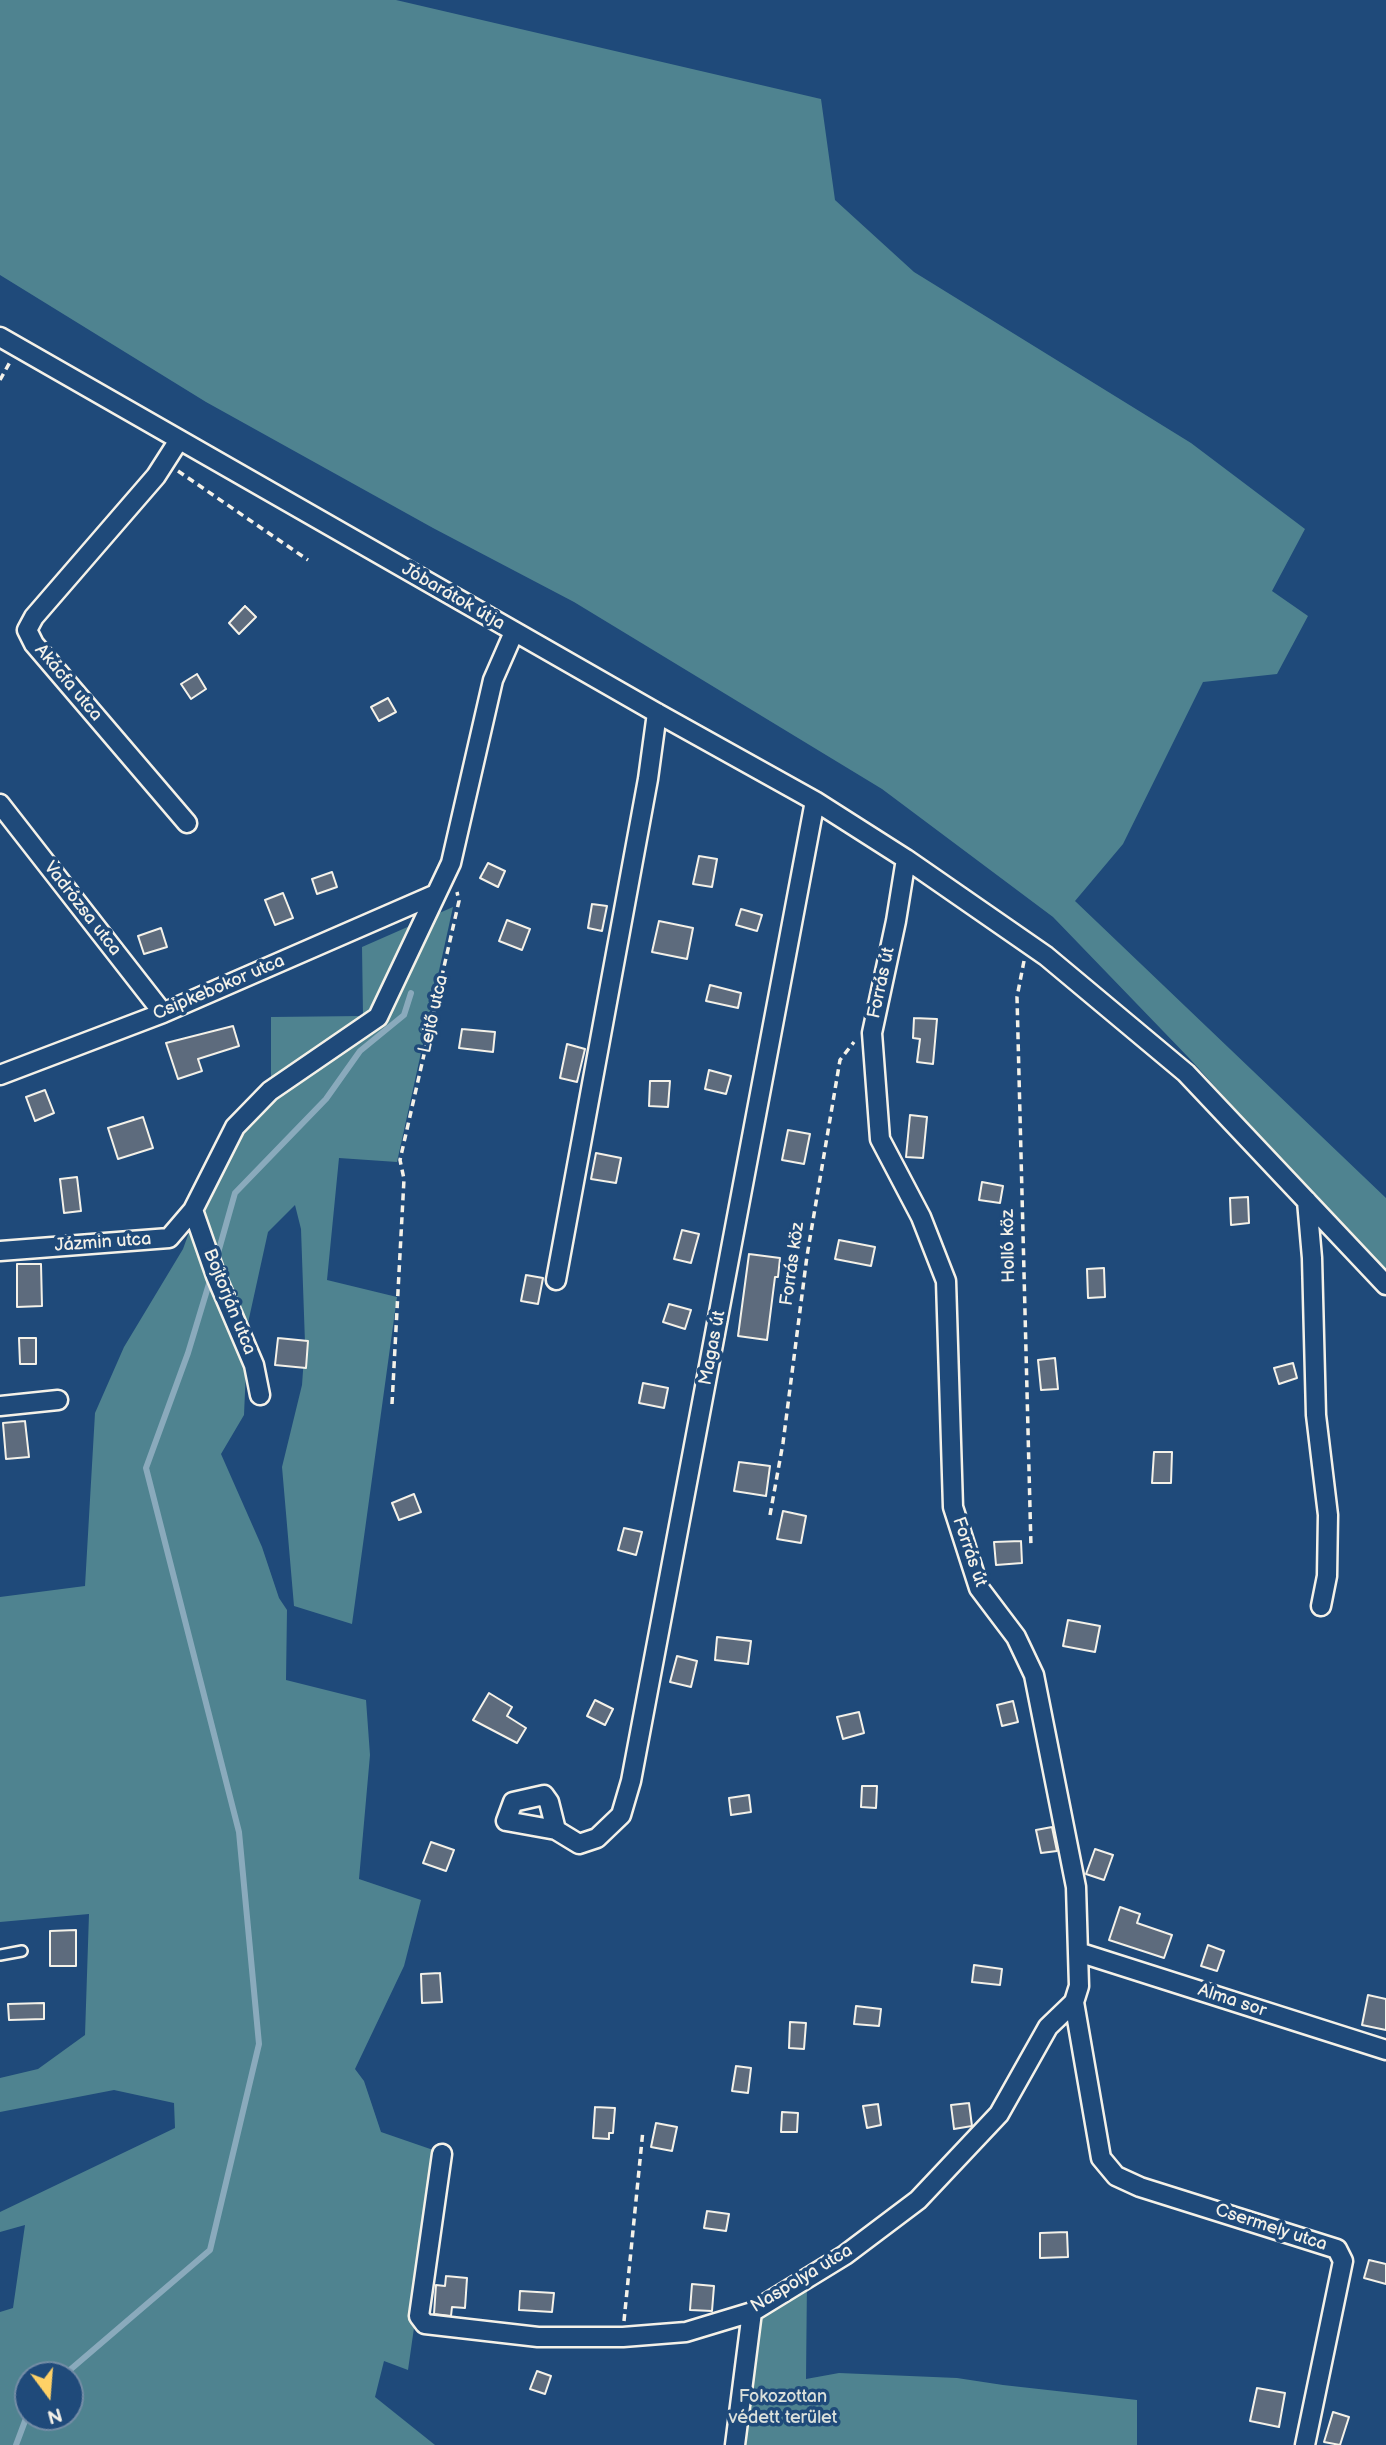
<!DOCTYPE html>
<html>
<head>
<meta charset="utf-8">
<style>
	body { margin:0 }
	#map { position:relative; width:1386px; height:2445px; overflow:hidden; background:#1f4a7a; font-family:"Balsamiq Sans",sans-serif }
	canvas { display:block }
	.north { position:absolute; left:14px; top:2361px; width:70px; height:70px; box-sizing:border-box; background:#1f4a7a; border:2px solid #748da6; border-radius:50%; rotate:164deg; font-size:19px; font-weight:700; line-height:28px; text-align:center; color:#f4f1e8 }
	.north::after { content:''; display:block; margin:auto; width:24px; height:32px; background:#ffd166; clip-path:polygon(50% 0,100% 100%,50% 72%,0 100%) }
</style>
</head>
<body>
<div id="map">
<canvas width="1386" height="2445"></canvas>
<div class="north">N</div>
</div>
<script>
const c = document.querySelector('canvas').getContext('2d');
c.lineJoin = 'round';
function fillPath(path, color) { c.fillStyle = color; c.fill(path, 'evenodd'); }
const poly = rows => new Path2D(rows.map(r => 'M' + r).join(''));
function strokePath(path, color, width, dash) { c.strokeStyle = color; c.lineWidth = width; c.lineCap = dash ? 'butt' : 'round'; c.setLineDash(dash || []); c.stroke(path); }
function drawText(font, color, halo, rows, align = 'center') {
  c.font = font + ' "Balsamiq Sans",sans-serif'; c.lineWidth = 7; c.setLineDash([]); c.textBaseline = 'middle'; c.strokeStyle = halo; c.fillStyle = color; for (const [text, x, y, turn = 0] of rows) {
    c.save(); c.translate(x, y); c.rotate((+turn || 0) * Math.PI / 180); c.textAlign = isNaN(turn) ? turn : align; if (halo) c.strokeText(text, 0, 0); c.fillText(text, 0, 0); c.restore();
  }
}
const green = poly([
	[0,0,396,0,821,99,835,200,914,272,1191,443,1305,529,1272,591,1308,616,1277,674,1203,682,1123,844,1075,901,1386,1198,1386,1276,1190,1059,1053,917,882,789,574,602,433,528,206,402,0,275],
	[453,907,397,1162,339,1158,327,1280,397,1297,352,1624,294,1606,282,1467,302,1385,305,1343,301,1229,295,1205,268,1232,248,1323,244,1415,221,1454,262,1547,279,1598,287,1610,286,1680,366,1700,370,1755,359,1879,421,1900,404,1966,355,2069,364,2081,381,2132,439,2152,408,2370,384,2361,375,2397,435,2445,0,2445,0,2312,13,2308,25,2225,0,2232,0,2212,175,2128,174,2103,114,2090,0,2112,0,2078,38,2069,85,2035,89,1914,0,1922,0,1597,85,1586,95,1413,124,1347,183,1249,223,1139,271,1083,271,1017,363,1016,362,947],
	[28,2375,70,2375,70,2417,28,2417],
	[807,2279,806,2379,839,2373,957,2378,1003,2385,1137,2400,1137,2445,742,2445,759,2316]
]);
const stream = poly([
	[216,1260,235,1193,326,1099,360,1051,404,1015,411,993],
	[64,2375,210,2250,259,2044,239,1832,146,1468,188,1353,211,1277],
	[16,2445,28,2413]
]);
const building = poly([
	[245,606,256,617,239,634,229,623,245,606],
	[197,674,206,689,191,699,181,684,197,674],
	[388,698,396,712,379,721,371,707,388,698],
	[699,856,717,859,712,887,693,884,699,856],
	[488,863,505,871,498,887,480,878,488,863],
	[332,872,337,887,317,894,312,879,332,872],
	[283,893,293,918,275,925,265,900,283,893],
	[592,904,607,906,602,931,588,928,592,904],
	[741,909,762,915,757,931,736,925,741,909],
	[507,920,530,929,522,950,499,941,507,920],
	[659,921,693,928,687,959,652,952,659,921],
	[161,928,167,947,144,954,138,936,161,928],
	[710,985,741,993,738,1008,706,1001,710,985],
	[914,1018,937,1019,933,1064,917,1062,920,1039,913,1038,914,1018],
	[233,1026,239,1046,198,1059,202,1071,178,1079,166,1043,233,1026],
	[462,1029,495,1032,493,1052,459,1048,462,1029],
	[567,1044,585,1049,577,1082,560,1078,567,1044],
	[709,1070,731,1076,726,1094,705,1089,709,1070],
	[650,1081,670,1081,668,1107,649,1106,650,1081],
	[45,1090,54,1113,35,1121,26,1097,45,1090],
	[910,1115,927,1117,923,1158,906,1157,910,1115],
	[143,1117,153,1148,118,1159,108,1128,143,1117],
	[788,1130,810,1134,804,1164,782,1160,788,1130],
	[596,1153,621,1158,616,1183,591,1179,596,1153],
	[77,1177,81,1211,64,1213,60,1179,77,1177],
	[982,1182,1003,1186,1000,1203,979,1200,982,1182],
	[1248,1197,1249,1223,1231,1225,1230,1198,1248,1197],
	[682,1230,699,1234,691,1263,674,1259,682,1230],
	[839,1240,875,1247,871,1266,835,1259,839,1240],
	[749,1254,780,1258,778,1277,775,1277,767,1340,738,1336,749,1254],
	[17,1264,41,1264,42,1306,17,1307,17,1264],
	[1104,1268,1105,1297,1088,1298,1087,1269,1104,1268],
	[526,1275,543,1278,538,1304,521,1301,526,1275],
	[669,1304,691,1310,685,1329,663,1322,669,1304],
	[19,1338,36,1338,36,1364,20,1364,19,1338],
	[278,1338,308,1341,306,1368,275,1365,278,1338],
	[1055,1358,1058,1389,1041,1390,1038,1360,1055,1358],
	[1293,1363,1297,1378,1279,1384,1274,1368,1293,1363],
	[643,1383,668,1388,664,1408,639,1403,643,1383],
	[25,1421,29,1457,6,1459,3,1423,25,1421],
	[1154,1452,1172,1452,1171,1483,1152,1483,1154,1452],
	[739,1462,770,1466,766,1496,734,1491,739,1462],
	[414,1494,421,1512,399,1520,392,1503,414,1494],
	[783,1511,806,1516,801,1543,777,1539,783,1511],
	[624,1528,642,1532,636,1555,618,1550,624,1528],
	[1021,1541,1022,1563,996,1565,994,1542,1021,1541],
	[1068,1620,1100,1626,1095,1652,1063,1646,1068,1620],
	[717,1637,751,1641,748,1664,715,1660,717,1637],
	[677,1656,697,1661,691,1687,670,1682,677,1656],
	[489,1693,512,1707,507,1716,526,1728,517,1743,473,1720,489,1693],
	[595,1700,613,1709,605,1725,587,1716,595,1700],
	[1013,1701,1018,1722,1002,1726,997,1705,1013,1701],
	[859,1712,864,1733,843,1739,837,1717,859,1712],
	[862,1786,877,1786,876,1808,861,1807,862,1786],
	[749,1795,751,1812,731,1815,729,1798,749,1795],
	[1052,1827,1057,1851,1041,1853,1036,1830,1052,1827],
	[431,1842,454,1850,446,1871,423,1863,431,1842],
	[1095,1849,1113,1855,1104,1880,1086,1874,1095,1849],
	[1120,1907,1140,1914,1137,1923,1172,1935,1164,1958,1109,1940,1120,1907],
	[76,1930,76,1966,50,1966,50,1931,76,1930],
	[1208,1945,1224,1951,1217,1971,1201,1966,1208,1945],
	[974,1965,1002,1969,1000,1985,972,1982,974,1965],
	[440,1973,442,2002,422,2003,421,1974,440,1973],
	[1368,1995,1386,1999,1386,2030,1362,2025,1368,1995],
	[44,2003,44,2019,9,2020,8,2004,44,2003],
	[856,2006,881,2009,879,2026,854,2024,856,2006],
	[790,2022,806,2023,804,2049,789,2048,790,2022],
	[736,2066,751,2068,748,2093,732,2091,736,2066],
	[969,2103,972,2126,954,2129,951,2105,969,2103],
	[878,2104,881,2125,867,2128,863,2106,878,2104],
	[595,2107,615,2108,613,2133,609,2133,609,2139,593,2138,595,2107],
	[782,2112,798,2113,797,2132,781,2132,782,2112],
	[656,2123,677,2127,672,2151,651,2147,656,2123],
	[707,2211,729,2214,726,2231,704,2228,707,2211],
	[1067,2232,1068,2257,1040,2258,1040,2233,1067,2232],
	[1369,2260,1386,2264,1386,2284,1364,2278,1369,2260],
	[446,2276,467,2278,465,2308,452,2307,451,2316,434,2314,436,2285,445,2286,446,2276],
	[692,2284,714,2286,712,2311,690,2310,692,2284],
	[520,2291,554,2293,552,2312,519,2310,520,2291],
	[537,2371,551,2376,545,2394,530,2389,537,2371],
	[1257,2388,1285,2393,1279,2427,1250,2421,1257,2388],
	[1333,2412,1349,2417,1340,2445,1324,2442,1333,2412]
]);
const path = poly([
	[0,380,10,362],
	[178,471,308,560],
	[1024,961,1017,997,1031,1548],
	[392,1404,404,1179,400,1160,459,901,457,892],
	[770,1515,783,1443,807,1256,840,1060,854,1042],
	[624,2321,643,2130]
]);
const service = poly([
	[0,1955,22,1951]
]);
const minor = poly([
	[0,337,657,713,815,801,906,859,1046,956,1186,1073,1386,1285],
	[179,440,156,476,34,617,27,630,34,644,187,823],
	[0,804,163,1013],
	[906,859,896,921,872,1033,880,1139,921,1217,946,1281,953,1507,979,1588,1016,1637,1034,1675,1076,1887,1079,1986,1074,2002,1101,2158,1116,2176,1140,2187,1337,2249,1343,2261,1305,2445],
	[0,1075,163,1013,436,894],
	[1307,1201,1312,1258,1316,1415,1328,1515,1327,1576,1321,1606],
	[193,1210,216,1276,254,1365,260,1395],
	[0,1251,169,1238,193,1210,235,1127,270,1091,378,1017,451,863,493,680,514,632],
	[556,1280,648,779,657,713],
	[0,1406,58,1400],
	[556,1830,549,1802,544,1795,513,1802,506,1821,556,1830,579,1844,597,1838,621,1815,631,1781,815,801],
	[1078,1952,1386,2050],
	[442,2154,419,2316,425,2324,538,2337,623,2337,686,2332,752,2312,845,2255,918,2200,999,2114,1048,2027,1074,2002],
	[735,2445,752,2312]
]);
const streetNames = [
	["Jóbarátok útja",453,597,30],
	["Akácfa utca",68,683,50],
	["Vadrózsa utca",82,909,52],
	["Forrás út",882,983,-78],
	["Csipkebokor utca",219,988,-23],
	["Lejtő utca",434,1014,-77],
	["Jázmin utca",103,1243,-4],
	["Holló köz",1009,1246,-91],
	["Forrás köz",793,1264,-82],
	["Bojtorján utca",229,1302,68],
	["Magas út",713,1348,-79],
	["Forrás út",969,1552,71],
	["Alma sor",1232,2001,18],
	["Csermely utca",1271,2228,18],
	["Naspolya utca",802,2279,-31]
];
const parkNames = [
	["Fokozottan",783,2397],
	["védett terület",783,2418]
];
fillPath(green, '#4f8390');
strokePath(stream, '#8aaabc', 6);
fillPath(building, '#5d6b7d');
strokePath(building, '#f4f1e8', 2);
strokePath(service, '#f4f1e8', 14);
strokePath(minor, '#f4f1e8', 23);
strokePath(path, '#f4f1e8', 3.5, [7, 5]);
strokePath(service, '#1f4a7a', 9);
strokePath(minor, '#1f4a7a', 18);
drawText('18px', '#f4f1e8', '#1f4a7a', streetNames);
drawText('18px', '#dbe0db', '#1f4a7a', parkNames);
</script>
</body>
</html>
